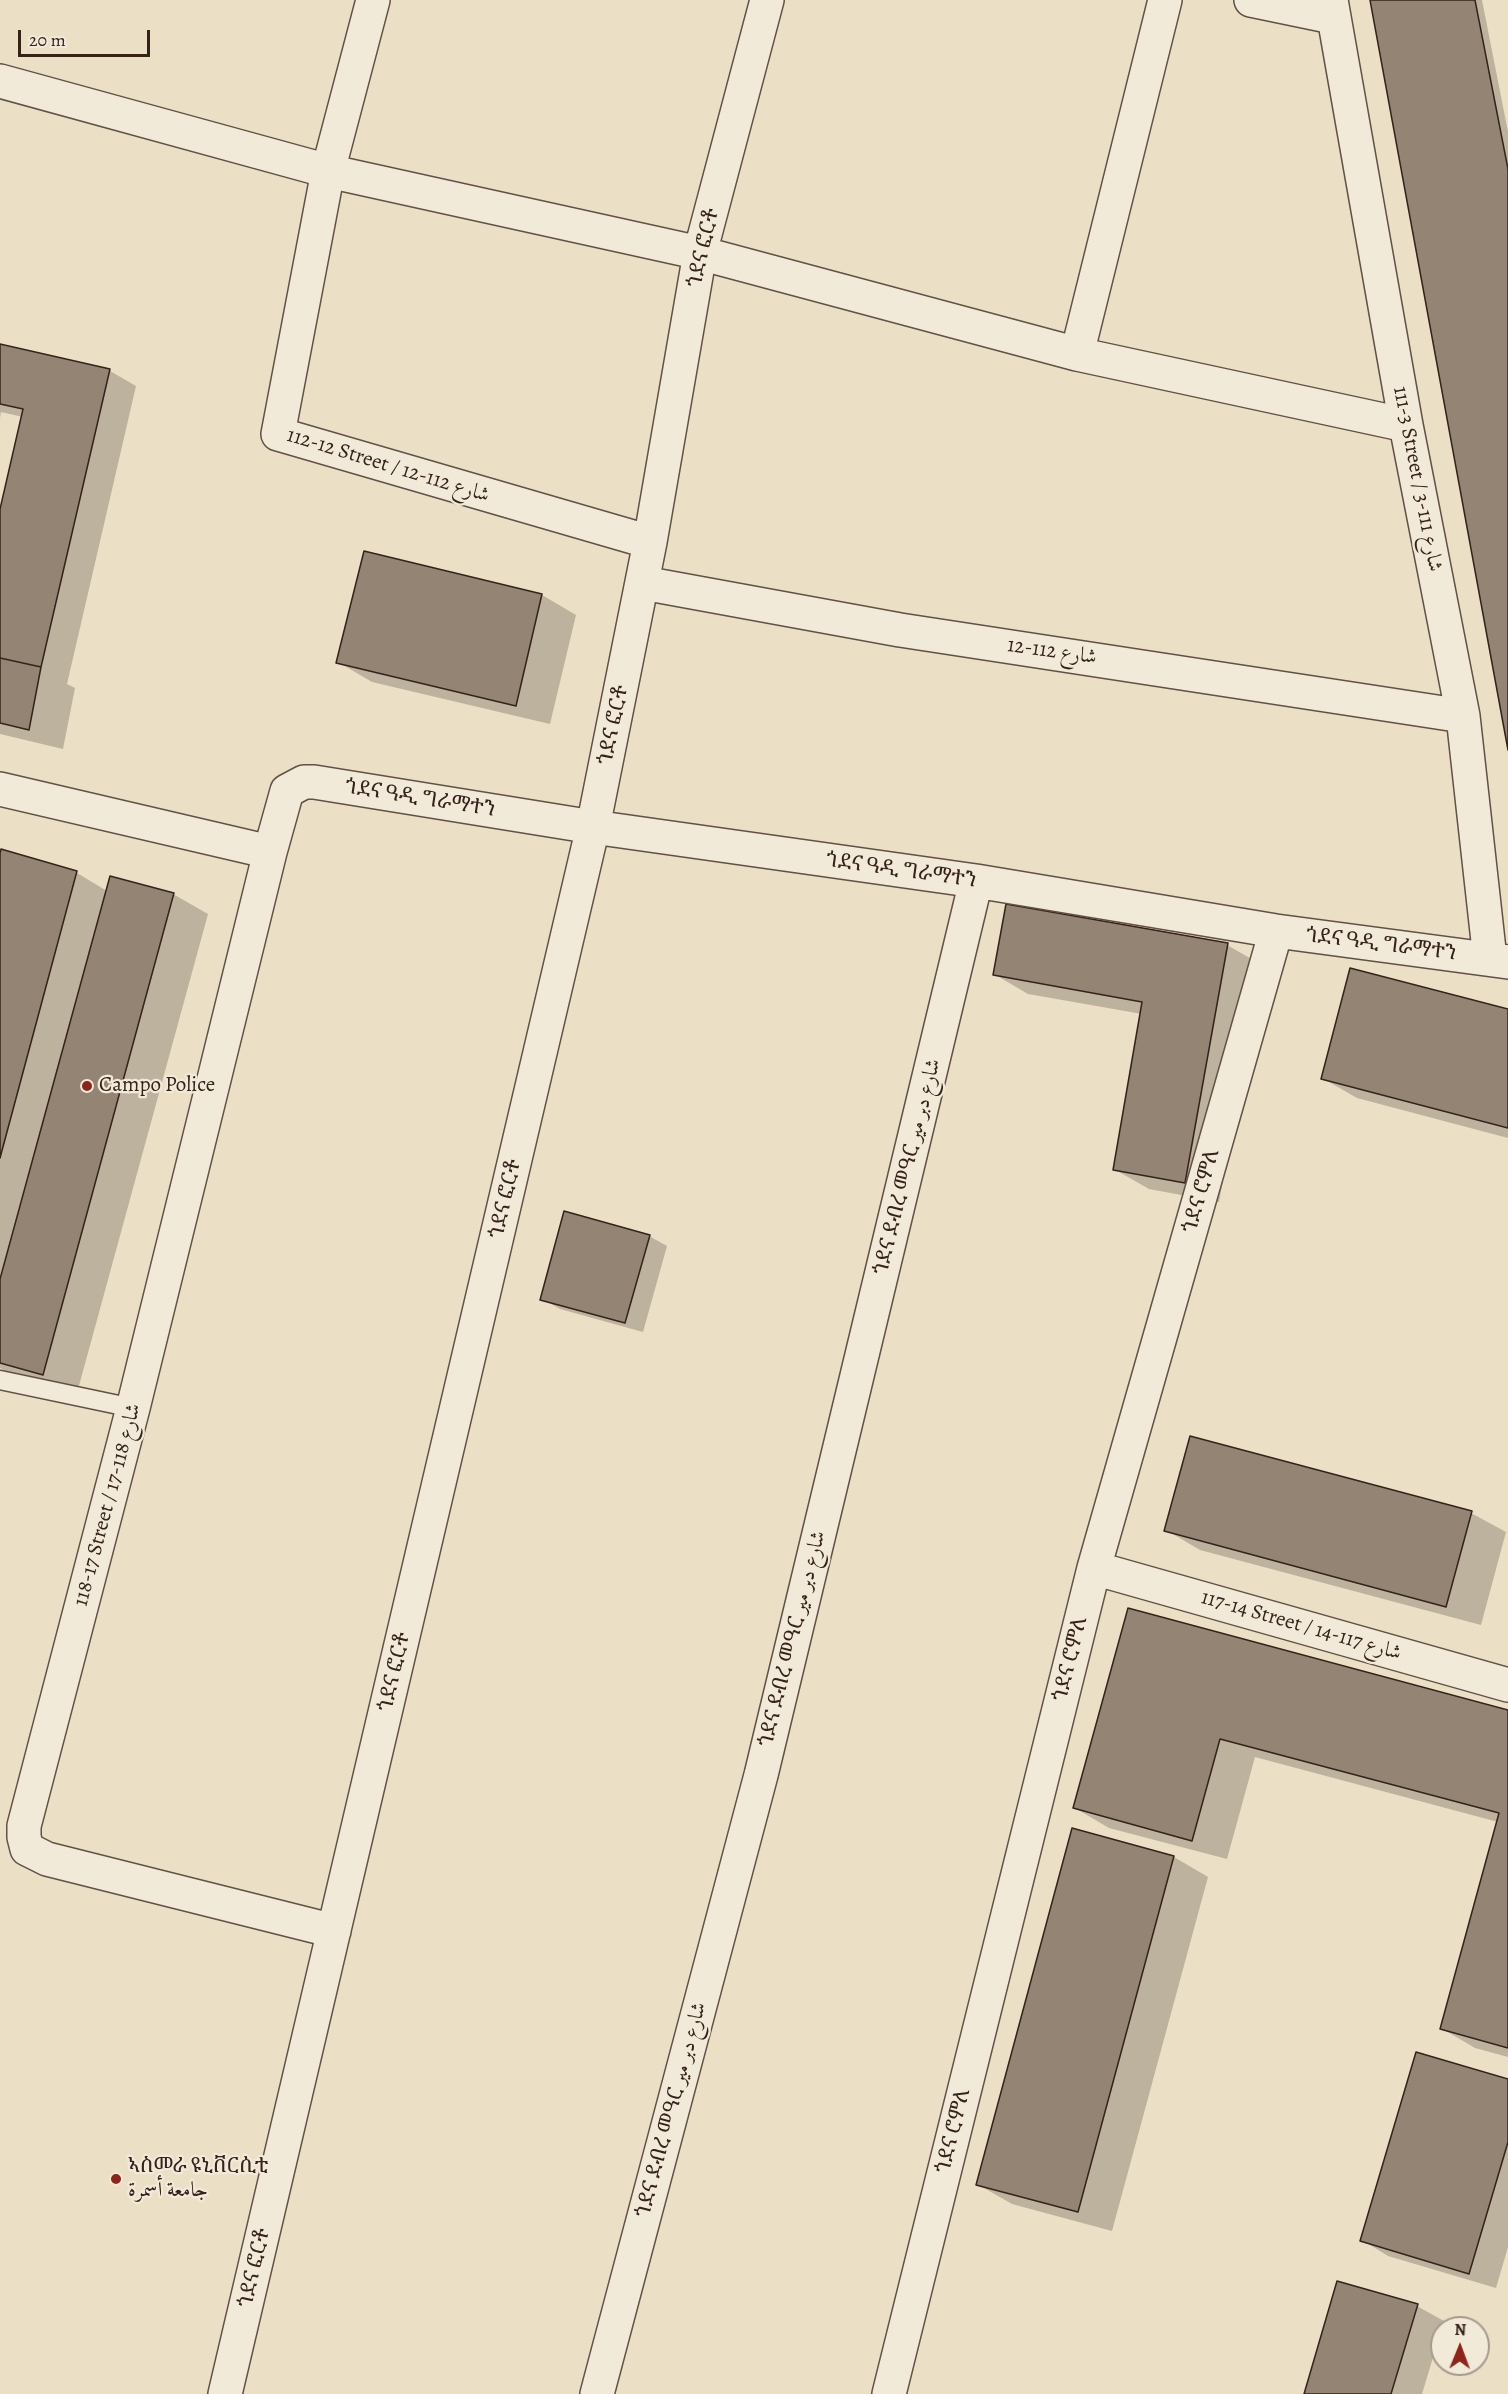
<!DOCTYPE html>
<html>
<head>
<meta charset="utf-8">
<style>
	body { margin:0 }
	#map { position:relative; width:1508px; height:2394px; overflow:hidden; background:#ebdfc5; font-family:Alegreya,serif }
	canvas { display:block }
	.north { position:absolute; left:1430px; top:2316px; width:60px; height:60px; box-sizing:border-box; background:#f2ead9; border:2px solid #a69a8d; border-radius:50%; rotate:1deg; font-size:16px; font-weight:700; line-height:24px; text-align:center; color:#35221b }
	.north::after { content:''; display:block; margin:auto; width:21px; height:27px; background:#8f2418; clip-path:polygon(50% 0,100% 100%,50% 72%,0 100%) }
	.scale { position:absolute; left:18px; top:30px; width:132px; height:27px; box-sizing:border-box; border:3px solid #35221b; border-top:0; padding-left:8px; font-size:18px; line-height:21px; white-space:nowrap; color:#35221b; -webkit-text-stroke:4px #f2ead9; paint-order:stroke }
</style>
</head>
<body>
<div id="map">
<canvas width="1508" height="2394"></canvas>
<div class="north">N</div>
<div class="scale">20 m</div>
</div>
<script>
const c = document.querySelector('canvas').getContext('2d');
c.lineJoin = 'round';
function fillPath(path, color) { c.fillStyle = color; c.fill(path, 'evenodd'); }
const poly = rows => new Path2D(rows.map(r => 'M' + r).join(''));
function strokePath(path, color, width, dash) { c.strokeStyle = color; c.lineWidth = width; c.lineCap = dash ? 'butt' : 'round'; c.setLineDash(dash || []); c.stroke(path); }
function drawText(font, color, halo, rows, align = 'center') {
  c.font = font + ' Alegreya,Amiri,"Noto Serif Ethiopic",serif'; c.lineWidth = 4.5; c.setLineDash([]); c.textBaseline = 'middle'; c.strokeStyle = halo; c.fillStyle = color; for (const [text, x, y, turn = 0] of rows) {
    c.save(); c.translate(x, y); c.rotate((+turn || 0) * Math.PI / 180); c.textAlign = isNaN(turn) ? turn : align; if (halo) c.strokeText(text, 0, 0); c.fillText(text, 0, 0); c.restore();
  }
}
const shadow = poly([
	[1371,0,1482,0,1508,132,1508,742],
	[0,346,110,371,136,386,67,684,75,688,63,749,0,734,0,515,23,417,1,412,0,418],
	[365,553,542,595,576,615,550,724,372,682,338,662],
	[0,851,77,873,107,891,173,894,208,914,77,1393,15,1376,0,1368],
	[1227,945,1262,965,1219,1202,1149,1189,1114,1169,1142,1014,1028,994,994,974],
	[1508,1010,1508,1138,1357,1098,1322,1078],
	[649,1236,667,1246,643,1332,560,1309,542,1299],
	[1471,1513,1506,1532,1481,1625,1200,1550,1166,1530],
	[1129,1610,1508,1712,1508,2057,1475,2048,1441,2028,1498,1822,1255,1757,1227,1859,1109,1828,1075,1808],
	[1073,1830,1174,1857,1208,1877,1112,2231,1012,2204,977,2184],
	[1508,2080,1508,2247,1496,2288,1388,2256,1362,2240],
	[1417,2306,1444,2321,1422,2394,1306,2394]
]);
const building = poly([
	[1370,0,1475,0,1508,169,1508,750,1370,0],
	[0,344,110,369,41,667,0,658,0,509,23,409,0,404,0,344],
	[364,551,542,594,516,706,336,663,364,551],
	[0,658,41,667,29,730,0,723,0,658],
	[1,849,77,871,0,1158,0,853,1,849],
	[110,876,174,893,43,1375,0,1363,0,1279,110,876],
	[1006,904,1228,943,1185,1183,1113,1170,1142,1002,993,975,1006,904],
	[1350,968,1508,1009,1508,1128,1321,1079,1350,968],
	[564,1211,650,1235,625,1323,540,1300,564,1211],
	[1190,1436,1472,1511,1446,1607,1164,1531,1190,1436],
	[1128,1608,1508,1710,1508,2048,1440,2029,1499,1813,1220,1739,1192,1841,1073,1808,1128,1608],
	[1072,1828,1174,1856,1078,2212,976,2185,1072,1828],
	[1416,2052,1508,2079,1508,2142,1469,2274,1360,2241,1416,2052],
	[1337,2281,1418,2304,1391,2394,1304,2394,1337,2281]
]);
const service = poly([
	[0,1380,133,1408]
]);
const minor = poly([
	[373,0,328,171,278,434,650,542],
	[1251,0,1333,17],
	[1331,0,1406,425,1463,716,1490,959],
	[0,81,328,171,700,253,1077,354,1406,425],
	[1077,354,1165,0],
	[643,583,900,630,1463,716],
	[0,789,270,852,287,791,304,782,314,782,593,827,976,881,1276,931,1508,962],
	[270,852,133,1408,24,1826,24,1837,27,1849,47,1859,334,1931],
	[1094,1568,1508,1685],
	[225,2394,593,827,650,542,700,253,767,0],
	[597,2394,761,1775,976,881],
	[889,2394,1094,1568,1276,931]
]);
const markers = [
	[87,1086,6,"#8f2418"],
	[116,2179,6,"#8f2418"]
];
const streetNames = [
	["ጎደና ፎርቶ",704,248,-77],
	["112-12 Street / شارع 112-12",388,466,17],
	["111-3 Street / شارع 111-3",1417,479,79],
	["شارع 112-12",1052,652,8],
	["ጎደና ፎርቶ",614,725,-78],
	["ጎደና ዓዲ ግራማተን",420,799,9],
	["ጎደና ዓዲ ግራማተን",901,871,8],
	["ጎደና ዓዲ ግራማተን",1381,945,7],
	["ጎደና ደብረ መዓር شارع دبر مير",908,1167,-76],
	["ጎደና ሮምለ",1202,1191,-74],
	["ጎደና ፎርቶ",506,1199,-77],
	["118-17 Street / شارع 118-17",108,1505,-75],
	["117-14 Street / شارع 117-14",1301,1626,16],
	["ጎደና ደብረ መዓር شارع دبر مير",793,1639,-76],
	["ጎደና ሮምለ",1071,1659,-76],
	["ጎደና ፎርቶ",395,1672,-77],
	["ጎደና ደብረ መዓር شارع دبر مير",672,2110,-75],
	["ጎደና ሮምለ",954,2131,-76],
	["ጎደና ፎርቶ",255,2268,-77]
];
const poiNames = [
	["Campo Police",99,1086],
	["ኣስመራ ዩኒቨርሲቲ",128,2167],
	["جامعة أسمرة",128,2191]
];
fillPath(shadow, '#0003');
fillPath(building, '#948473');
strokePath(building, '#35221b', 1.5);
strokePath(service, '#625146', 21);
strokePath(minor, '#625146', 36);
strokePath(service, '#f2ead9', 18);
strokePath(minor, '#f2ead9', 33);
for (const [x, y, r, color] of markers) { const dot = new Path2D(); dot.arc(x, y, r, 0, 2 * Math.PI); c.fillStyle = color; c.fill(dot); strokePath(dot, '#f2ead9', 2); }
drawText('21px', '#35221b', '#f2ead9', streetNames);
drawText('21px', '#35221b', '#f2ead9', poiNames, 'left');
</script>
</body>
</html>
